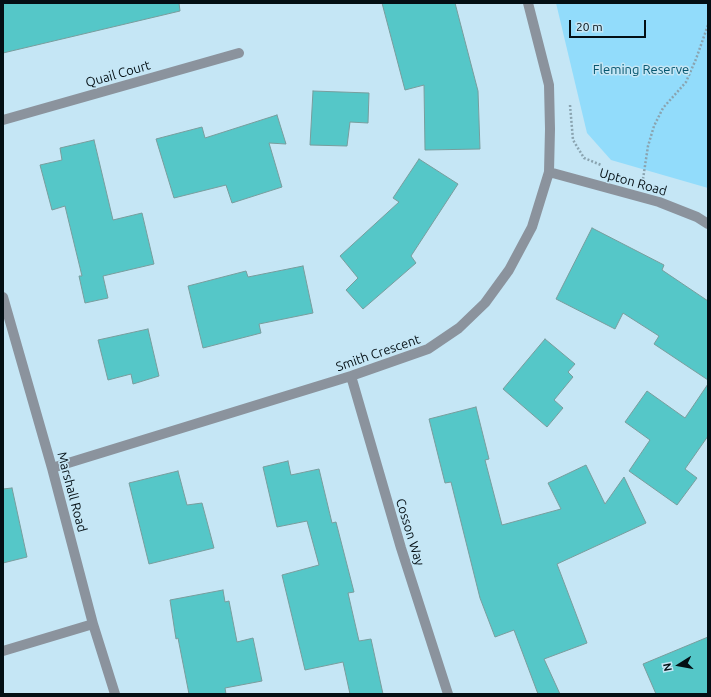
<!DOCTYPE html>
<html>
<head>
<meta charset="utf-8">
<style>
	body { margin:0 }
	#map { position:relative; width:711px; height:697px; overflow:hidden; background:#c5e6f5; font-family:Ubuntu,sans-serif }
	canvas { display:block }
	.frame { position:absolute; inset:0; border:4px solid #040f14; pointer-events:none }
	.north { position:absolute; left:659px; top:645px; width:40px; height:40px; -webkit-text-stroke:3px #c5e6f5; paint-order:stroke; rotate:259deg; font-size:11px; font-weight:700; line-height:16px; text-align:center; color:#040f14 }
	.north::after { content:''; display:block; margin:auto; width:14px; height:18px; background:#040f14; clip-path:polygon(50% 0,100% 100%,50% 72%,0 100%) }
	.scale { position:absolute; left:569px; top:20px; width:77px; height:18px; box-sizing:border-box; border:2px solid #040f14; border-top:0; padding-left:5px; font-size:12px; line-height:14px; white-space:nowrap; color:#040f14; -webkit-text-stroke:3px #c5e6f5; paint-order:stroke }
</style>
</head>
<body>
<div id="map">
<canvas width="711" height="697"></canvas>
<div class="frame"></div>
<div class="north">N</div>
<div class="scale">20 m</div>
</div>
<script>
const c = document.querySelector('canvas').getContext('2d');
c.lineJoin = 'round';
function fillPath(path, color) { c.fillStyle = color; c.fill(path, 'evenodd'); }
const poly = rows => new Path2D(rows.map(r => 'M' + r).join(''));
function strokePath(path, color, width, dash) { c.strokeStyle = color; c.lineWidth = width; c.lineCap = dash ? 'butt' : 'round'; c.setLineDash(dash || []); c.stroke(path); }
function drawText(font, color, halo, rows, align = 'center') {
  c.font = font + ' Ubuntu,sans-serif'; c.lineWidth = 3; c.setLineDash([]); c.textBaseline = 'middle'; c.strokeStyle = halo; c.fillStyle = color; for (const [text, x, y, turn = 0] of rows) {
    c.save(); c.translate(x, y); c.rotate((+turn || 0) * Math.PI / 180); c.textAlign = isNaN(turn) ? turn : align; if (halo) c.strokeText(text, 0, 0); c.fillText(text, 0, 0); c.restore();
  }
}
const green = poly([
	[556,3,708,3,708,188,611,160,587,133]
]);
const building = poly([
	[3,3,179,3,180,11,3,53,3,3],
	[382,3,455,3,478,91,480,149,425,150,424,85,405,90,382,3],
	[313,91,369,93,368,123,350,122,347,146,310,145,313,91],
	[277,115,286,144,269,143,282,187,232,203,226,185,174,198,156,139,202,127,205,138,277,115],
	[94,140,113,220,142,213,154,264,103,276,108,298,85,303,79,276,82,276,65,206,52,210,40,165,62,160,60,148,94,140],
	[419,159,458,184,411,256,416,263,363,309,346,290,358,278,340,256,399,202,393,198,419,159],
	[592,228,664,265,662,270,708,301,708,380,654,344,659,336,623,313,615,329,556,299,592,228],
	[303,266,313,313,259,324,261,333,203,348,188,286,246,271,248,277,303,266],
	[148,329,159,376,133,384,131,374,108,380,98,340,148,329],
	[545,339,575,364,568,372,573,377,554,400,563,408,547,427,503,389,545,339],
	[708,384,708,436,685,469,697,478,677,505,629,471,650,440,625,422,647,391,685,418,708,384],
	[476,407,489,459,485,460,502,525,561,509,548,483,586,465,605,504,624,477,646,523,557,564,587,643,544,659,560,694,538,694,514,630,495,637,480,598,451,482,445,483,429,419,476,407],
	[288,461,291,475,319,469,332,523,336,522,354,592,348,593,359,641,371,639,383,694,350,694,343,662,305,670,282,575,319,565,307,521,277,527,263,467,288,461],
	[178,471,187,505,202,503,214,548,149,564,129,483,178,471],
	[12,488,27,557,3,563,3,489,12,488],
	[223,590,225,602,229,601,237,642,253,638,262,681,225,688,226,694,189,694,178,638,176,639,170,600,223,590],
	[708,637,708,694,656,694,643,664,708,637]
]);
const path = poly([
	[570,105,573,140,584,158,601,165],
	[643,179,648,146,654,126,663,108,686,82,696,59,708,25]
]);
const street = poly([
	[3,120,239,53],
	[549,172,659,202,697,217,708,224],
	[3,297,52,468,93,624,115,694],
	[351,376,401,548,448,694],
	[52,468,351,376,428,349,459,328,485,303,509,270,532,227,549,172,550,129,549,85,528,3],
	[3,651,93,624]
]);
const parkNames = [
	["Fleming Reserve",641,70]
];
const streetNames = [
	["Quail Court",118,74,-16],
	["Upton Road",633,182,16],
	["Smith Crescent",378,353,-19],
	["Marshall Road",72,492,75],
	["Cosson Way",410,532,73]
];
fillPath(green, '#92dcfb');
fillPath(building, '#55c7c8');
strokePath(building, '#789d9d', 1);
strokePath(path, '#8aa4b0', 2.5, [2, 2]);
strokePath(street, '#8b939d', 10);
drawText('13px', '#05566f', '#c5e6f5', parkNames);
drawText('13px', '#040f14', '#c5e6f5', streetNames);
</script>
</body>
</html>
